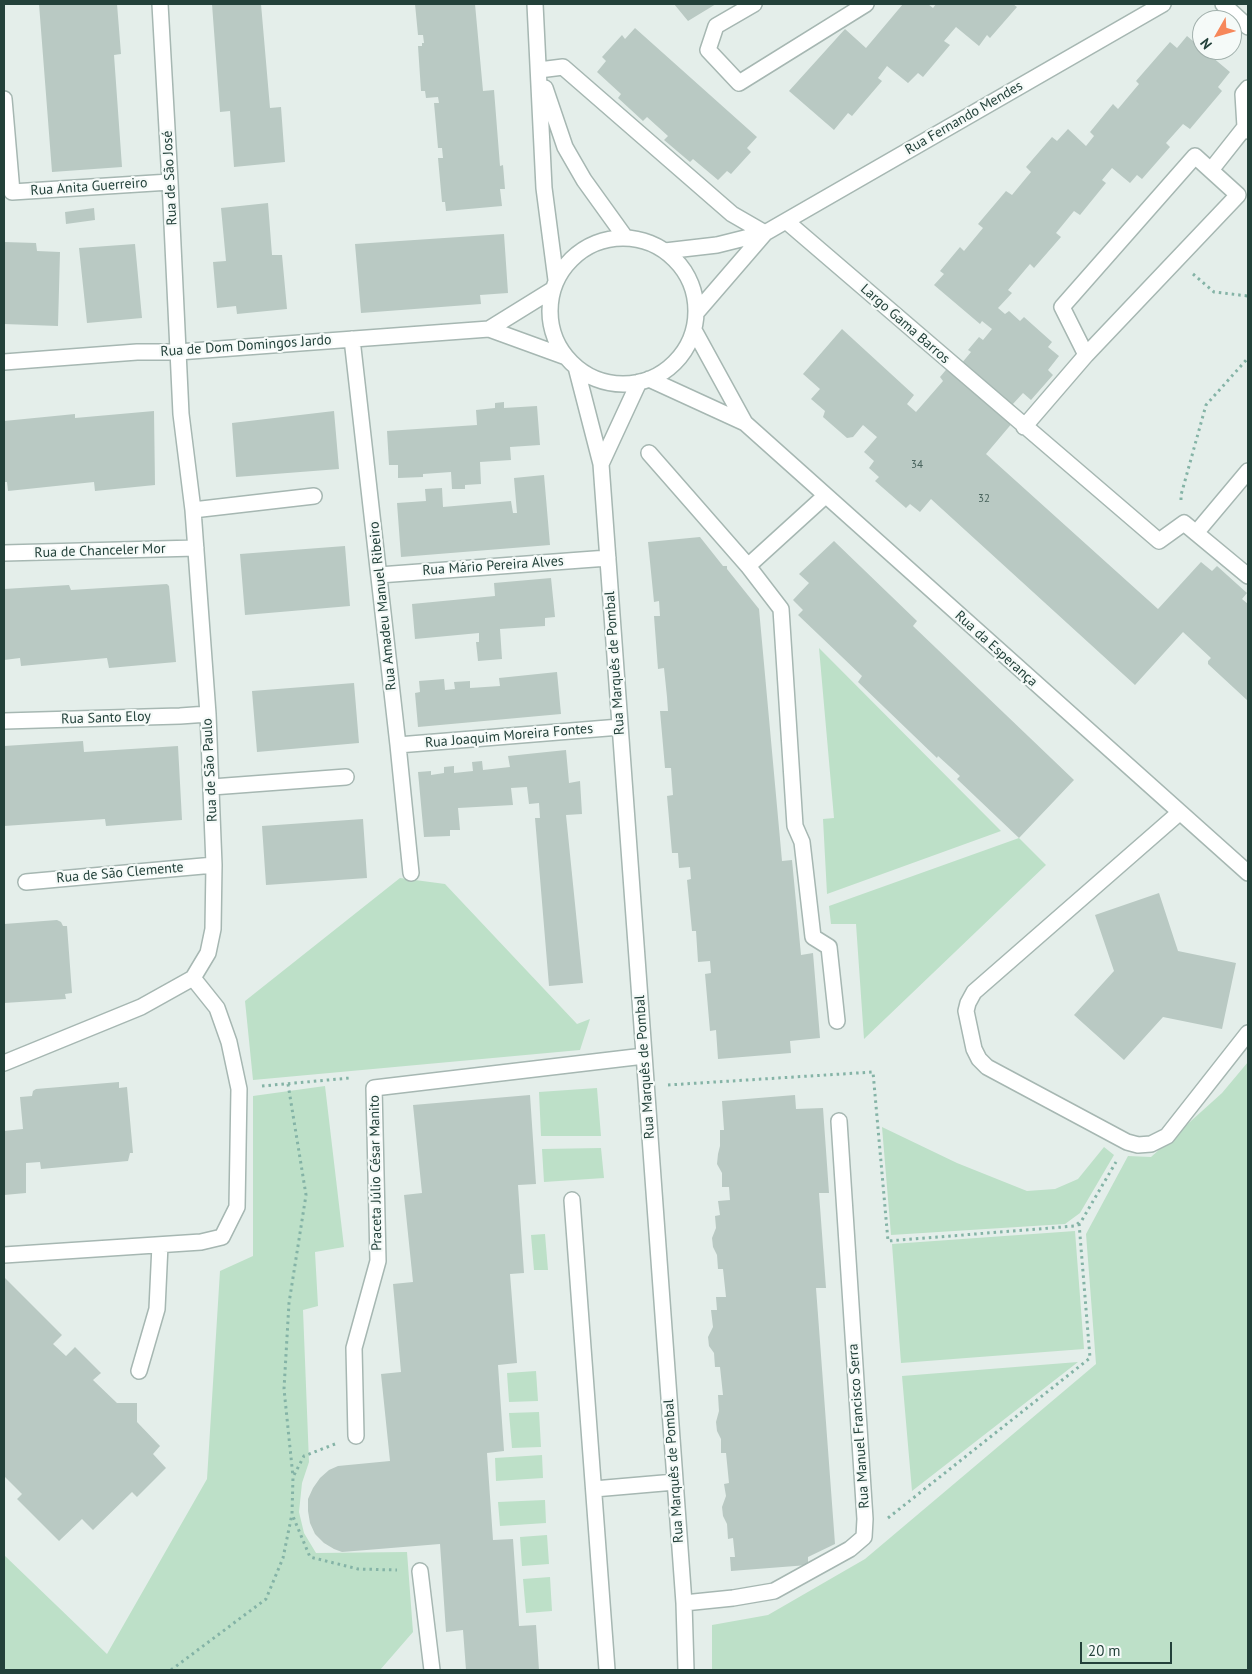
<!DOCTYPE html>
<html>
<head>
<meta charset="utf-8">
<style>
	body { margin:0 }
	#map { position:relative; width:1252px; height:1674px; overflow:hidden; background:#e4eeea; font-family:"PT Sans",sans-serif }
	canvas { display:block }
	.frame { position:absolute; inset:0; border:5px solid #23413a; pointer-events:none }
	.north { position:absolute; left:1192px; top:10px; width:50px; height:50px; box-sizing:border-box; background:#f5faf8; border:1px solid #a1b0ac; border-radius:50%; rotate:232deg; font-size:14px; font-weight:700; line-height:20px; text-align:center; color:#23413a }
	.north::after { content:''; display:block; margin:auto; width:18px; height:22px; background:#f6875a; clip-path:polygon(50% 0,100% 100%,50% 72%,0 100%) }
	.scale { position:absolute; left:1080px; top:1642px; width:92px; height:22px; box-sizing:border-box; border:2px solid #23413a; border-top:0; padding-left:6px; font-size:15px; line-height:18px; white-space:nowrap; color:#23413a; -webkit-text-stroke:4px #f5faf8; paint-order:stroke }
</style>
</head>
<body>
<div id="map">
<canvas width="1252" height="1674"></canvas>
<div class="frame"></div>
<div class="north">N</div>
<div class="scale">20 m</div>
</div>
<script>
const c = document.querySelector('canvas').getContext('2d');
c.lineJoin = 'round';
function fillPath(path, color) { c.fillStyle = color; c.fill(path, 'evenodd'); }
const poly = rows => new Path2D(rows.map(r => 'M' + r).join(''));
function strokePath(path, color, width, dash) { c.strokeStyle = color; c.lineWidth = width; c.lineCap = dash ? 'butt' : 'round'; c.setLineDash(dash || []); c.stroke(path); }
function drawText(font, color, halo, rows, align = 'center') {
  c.font = font + ' "PT Sans",sans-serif'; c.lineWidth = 4.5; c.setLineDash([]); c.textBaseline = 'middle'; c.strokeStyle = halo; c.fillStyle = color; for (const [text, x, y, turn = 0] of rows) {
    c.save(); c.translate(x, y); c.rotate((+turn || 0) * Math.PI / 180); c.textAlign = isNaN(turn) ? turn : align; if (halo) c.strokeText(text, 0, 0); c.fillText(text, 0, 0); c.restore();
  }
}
const green = poly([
	[819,648,1001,831,827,894,823,819,834,818],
	[1019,838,1046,865,864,1039,856,924,831,924,829,906],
	[400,878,445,884,577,1024,590,1019,580,1050,253,1080,245,1001],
	[1248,1062,1248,1670,712,1670,712,1625,768,1615,865,1559,1096,1364,1086,1234,1128,1156,1151,1157,1222,1093],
	[325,1086,344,1247,315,1252,318,1306,303,1310,309,1462,302,1483,299,1512,304,1533,316,1553,407,1552,413,1632,380,1670,4,1670,4,1555,107,1654,207,1479,220,1271,253,1256,253,1096],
	[597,1088,601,1136,541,1136,539,1092],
	[882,1127,957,1163,1027,1191,1055,1189,1078,1179,1104,1147,1114,1155,1080,1213,1065,1224,891,1235],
	[601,1148,604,1178,544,1182,542,1149],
	[1075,1231,1084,1349,901,1363,892,1244],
	[545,1234,548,1270,534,1270,531,1235],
	[1078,1362,912,1491,902,1376],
	[536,1371,538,1401,509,1402,507,1373],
	[539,1412,541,1447,512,1448,509,1413],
	[542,1455,543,1478,496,1481,495,1458],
	[545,1500,546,1523,500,1526,498,1502],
	[547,1535,549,1564,522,1566,520,1537],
	[550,1577,552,1611,526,1613,523,1579]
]);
const building = poly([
	[39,4,117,4,121,54,114,55,122,167,52,172],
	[212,4,261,4,270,108,281,107,285,162,234,167,230,111,220,112],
	[415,4,475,4,483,91,494,90,500,166,503,165,505,189,500,189,502,206,446,211,445,202,442,202,438,158,443,158,442,148,438,148,434,103,439,103,438,97,426,98,425,91,421,91,418,46,422,46,422,43,424,43,423,35,418,35],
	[674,4,716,4,688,21],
	[903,4,928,4,933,8,936,4,1013,4,1017,7,990,38,987,35,979,46,956,27,944,41,950,45,923,77,918,73,908,83,887,66,878,78,882,81,852,116,848,113,834,130,789,91,845,29,866,48],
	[635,28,757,137,747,148,751,152,731,174,727,171,718,180,693,159,690,162,664,140,668,136,647,117,643,121,618,98,621,94,597,72,606,61,602,57,622,35,625,39],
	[1187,36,1230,72,1218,87,1222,91,1190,129,1183,124,1166,143,1170,147,1142,179,1137,175,1130,183,1112,168,1102,180,1106,183,1080,215,1074,211,1056,233,1061,237,1034,268,1030,264,1008,290,1012,293,998,308,1005,314,1009,311,1020,321,1024,317,1052,342,1048,347,1059,356,1048,370,1053,375,1031,400,1023,393,1012,405,1019,415,986,454,1158,609,1201,562,1212,571,1217,566,1247,593,1242,599,1248,604,1248,701,1208,664,1208,661,1211,658,1183,632,1135,685,931,499,920,512,910,504,906,508,875,481,879,477,869,468,874,461,864,452,877,437,863,425,853,437,847,438,823,417,825,411,811,399,820,389,803,374,842,329,914,395,907,404,916,412,943,381,940,377,955,359,961,364,971,352,968,350,979,337,983,340,992,329,982,321,980,324,934,285,944,274,940,271,960,247,964,251,983,228,978,224,1006,191,1012,195,1031,172,1026,167,1052,137,1057,141,1068,129,1086,146,1094,136,1090,132,1113,104,1118,109,1139,84,1136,81,1170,42,1177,48],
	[268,203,272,255,282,255,287,309,237,314,236,306,217,308,213,262,226,261,221,208],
	[94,208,95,220,66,224,65,212],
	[504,234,508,293,480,295,481,304,361,313,355,244],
	[4,242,36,243,37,251,60,252,58,326,4,324],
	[135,244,142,318,87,323,79,248],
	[504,402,504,408,537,406,540,445,510,447,511,460,480,462,481,484,465,485,465,489,452,489,451,472,423,474,423,477,398,478,398,465,389,465,387,431,477,425,476,410,495,408,495,403],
	[154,411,155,485,95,491,94,482,8,491,7,482,4,482,4,421,75,414,75,418],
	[334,411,339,469,236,477,232,423],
	[544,475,550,545,401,557,397,503,426,501,425,489,442,488,443,507,511,501,513,513,517,513,514,478],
	[700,537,723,566,727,566,727,569,759,609,782,861,792,860,801,955,813,953,820,1038,790,1041,791,1053,718,1059,716,1030,710,1031,705,974,711,973,710,961,698,962,696,931,692,931,687,880,691,879,690,867,679,868,678,853,672,853,667,796,673,795,672,782,671,768,665,768,660,711,668,711,667,697,664,668,658,669,654,616,660,616,659,601,654,602,648,542],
	[834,541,917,621,913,626,1074,780,1019,838,957,779,960,776,938,756,937,758,858,682,862,676,798,615,803,610,793,600,809,583,799,574],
	[345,546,350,606,245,615,240,554],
	[551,578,555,617,545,618,545,626,500,629,502,659,478,661,476,642,479,642,479,633,415,639,412,604,495,596,494,583],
	[167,584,169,586,176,662,109,668,107,658,21,666,20,658,4,660,4,589,69,585,71,590],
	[557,672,561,714,418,727,415,693,420,692,419,681,444,679,445,690,455,689,454,682,470,681,470,688,500,686,499,678],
	[354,683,359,743,257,752,252,691],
	[83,741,84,752,178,746,182,820,106,826,105,819,4,826,4,746],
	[566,750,569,783,580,781,582,814,566,815,583,983,549,986,535,818,540,818,539,803,529,804,527,787,511,788,513,805,458,808,460,830,450,830,450,836,424,837,418,772,431,771,431,775,444,773,444,767,454,766,454,773,473,771,472,762,482,761,483,770,510,767,508,756],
	[363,819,367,878,266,885,262,826],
	[1159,893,1178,951,1236,963,1222,1029,1163,1017,1124,1060,1074,1015,1114,971,1095,915],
	[57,920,61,922,63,926,67,926,72,993,65,994,66,999,4,1003,4,924],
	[119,1082,119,1088,127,1087,133,1153,130,1153,128,1161,41,1169,40,1162,26,1163,26,1193,4,1195,4,1131,23,1129,20,1097,32,1096,33,1091,36,1089],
	[530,1095,536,1184,518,1185,524,1273,510,1274,517,1363,498,1365,504,1451,487,1453,493,1540,513,1539,519,1626,536,1625,539,1670,466,1670,463,1630,446,1632,440,1544,342,1552,334,1549,324,1543,315,1534,310,1523,308,1511,308,1499,313,1488,320,1478,329,1470,338,1466,390,1461,381,1374,401,1372,393,1284,413,1282,404,1195,422,1193,413,1105],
	[795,1095,796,1109,823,1108,829,1193,819,1193,826,1288,816,1288,835,1544,808,1557,808,1565,731,1571,730,1557,735,1557,733,1538,728,1539,727,1524,723,1516,722,1507,726,1496,724,1484,729,1483,726,1453,721,1453,721,1439,717,1431,716,1422,719,1411,718,1395,723,1395,720,1367,715,1367,714,1353,709,1346,708,1337,713,1327,711,1310,717,1310,716,1297,726,1297,723,1269,718,1269,717,1255,713,1247,712,1238,716,1228,715,1216,720,1215,718,1201,730,1200,729,1187,722,1187,722,1173,717,1164,718,1154,720,1146,720,1130,724,1130,722,1101],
	[4,1277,62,1335,53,1344,66,1356,75,1347,101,1373,93,1380,117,1403,137,1403,137,1422,160,1446,153,1454,166,1468,137,1497,132,1492,93,1530,82,1519,59,1541,17,1499,22,1494,4,1476]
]);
const path = poly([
	[1193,274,1214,292,1248,296],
	[1181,500,1181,495,1206,405,1248,358],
	[288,1084,306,1195,289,1303,284,1389,293,1477],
	[668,1085,873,1072,888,1241,1075,1226,1082,1220,1116,1162],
	[262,1086,350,1078,352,1079],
	[335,1444,304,1456,293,1477,292,1514,310,1557,358,1569,397,1570],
	[888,1518,1090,1358,1079,1223],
	[171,1670,266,1599,283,1558,292,1514]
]);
const minor = poly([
	[535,4,544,188,556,280],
	[754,4,716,26,708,50,739,83,866,4],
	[1223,4,1248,27],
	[539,70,563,67,732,214,765,233],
	[545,88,565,147,584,180,625,237],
	[1248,88,1243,94,1245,127,1248,131],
	[4,99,12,192,170,182],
	[1211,170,1245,127],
	[786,221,1159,541,1184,523,1248,576],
	'550 311a73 73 0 1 1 146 0a73 73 0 1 1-146 0Z',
	[665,251,717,245,765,233,1163,4],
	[696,313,765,233],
	[489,329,552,290],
	[694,330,745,423],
	[352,339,398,745,411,873],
	[4,362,137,352,178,352,489,329,566,357],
	[576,367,601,464,684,1603,686,1670],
	[649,379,745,423,1248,873],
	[1024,427,1086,355,1238,195,1195,156,1062,307,1086,355],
	[649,453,748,566,781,609,795,826,802,842,813,937,829,947,837,1021],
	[601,464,639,382],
	[193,510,314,496],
	[1196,533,1248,471],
	[4,553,196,548],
	[748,566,825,496],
	[379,575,608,558],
	[4,721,180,716,208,714],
	[398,745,620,727],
	[212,787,346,777],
	[1179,813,974,992,968,1003,966,1011,974,1049,979,1059,987,1067,1127,1142,1138,1145,1151,1144,1167,1136,1248,1033],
	[26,882,214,865],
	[4,1063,141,1007,193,978,208,953,213,929,214,865,208,714,193,510,181,414,170,182,160,4],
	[572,1200,607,1670],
	[4,1255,201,1242,222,1237,237,1207,239,1089,229,1042,217,1008,193,978],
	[139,1371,157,1309,160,1245],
	[356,1436,354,1348,378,1261,374,1088,644,1056],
	[594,1489,675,1482],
	[420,1571,432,1670],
	[684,1603,733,1598,774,1591,850,1549,864,1537,865,1519,839,1121]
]);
const numberNames = [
	["34",917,465],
	["32",984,499]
];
const streetNames = [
	["Rua Fernando Mendes",964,118,-30],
	["Rua de São José",170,178,-93],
	["Rua Anita Guerreiro",89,187,-4],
	["Largo Gama Barros",905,324,41],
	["Rua de Dom Domingos Jardo",246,346,-4],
	["Rua de Chanceler Mor",100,551,-2],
	["Rua Mário Pereira Alves",493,566,-4],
	["Rua Amadeu Manuel Ribeiro",383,606,-96],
	["Rua da Esperança",996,649,42],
	["Rua Marquês de Pombal",615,663,-94],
	["Rua Santo Eloy",106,718,-2],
	["Rua Joaquim Moreira Fontes",509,736,-5],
	["Rua de São Paulo",210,770,-93],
	["Rua de São Clemente",120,873,-5],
	["Rua Marquês de Pombal",645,1067,-94],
	["Praceta Júlio César Manito",376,1173,-91],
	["Rua Manuel Francisco Serra",859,1426,-94],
	["Rua Marquês de Pombal",674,1471,-94]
];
fillPath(green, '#bde0c8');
fillPath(building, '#b9c9c3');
strokePath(minor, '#a6b7b2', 18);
strokePath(path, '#84b3a6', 3, [2.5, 4]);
strokePath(minor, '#fff', 15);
drawText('11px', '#48635c', null, numberNames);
drawText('14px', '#23413a', '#f5faf8', streetNames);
</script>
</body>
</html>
